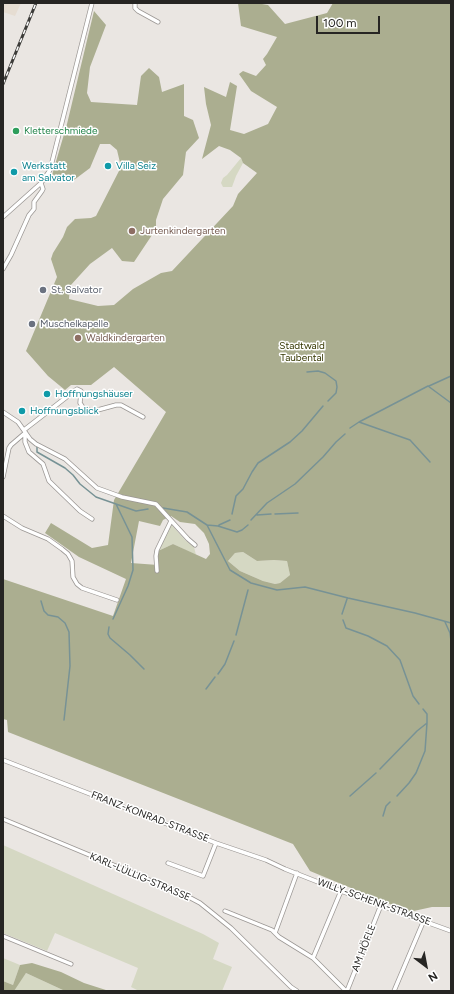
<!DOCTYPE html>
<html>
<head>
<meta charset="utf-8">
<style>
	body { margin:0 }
	#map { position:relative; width:454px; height:994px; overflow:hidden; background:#eae6e2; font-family:Figtree,sans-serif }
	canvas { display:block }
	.frame { position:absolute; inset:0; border:4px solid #262523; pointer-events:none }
	.north { position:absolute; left:406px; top:946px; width:40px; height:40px; -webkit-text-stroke:3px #fff; paint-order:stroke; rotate:148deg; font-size:11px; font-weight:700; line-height:16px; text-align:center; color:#262523 }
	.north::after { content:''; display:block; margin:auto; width:14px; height:18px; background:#262523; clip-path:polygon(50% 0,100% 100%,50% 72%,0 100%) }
	.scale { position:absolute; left:316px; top:16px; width:64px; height:18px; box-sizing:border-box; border:2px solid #262523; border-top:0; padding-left:5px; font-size:12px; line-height:14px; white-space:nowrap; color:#262523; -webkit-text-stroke:3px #fff; paint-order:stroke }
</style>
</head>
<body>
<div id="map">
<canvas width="454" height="994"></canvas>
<div class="frame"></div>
<div class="north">N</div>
<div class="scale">100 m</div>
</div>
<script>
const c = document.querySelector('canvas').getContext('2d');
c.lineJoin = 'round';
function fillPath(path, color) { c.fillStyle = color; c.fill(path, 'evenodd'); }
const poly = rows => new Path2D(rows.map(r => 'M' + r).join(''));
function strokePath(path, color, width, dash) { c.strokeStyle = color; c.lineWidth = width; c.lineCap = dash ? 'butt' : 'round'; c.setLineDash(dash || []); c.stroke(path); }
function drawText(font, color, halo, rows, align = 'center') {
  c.font = font + ' Figtree,sans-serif'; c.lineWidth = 3; c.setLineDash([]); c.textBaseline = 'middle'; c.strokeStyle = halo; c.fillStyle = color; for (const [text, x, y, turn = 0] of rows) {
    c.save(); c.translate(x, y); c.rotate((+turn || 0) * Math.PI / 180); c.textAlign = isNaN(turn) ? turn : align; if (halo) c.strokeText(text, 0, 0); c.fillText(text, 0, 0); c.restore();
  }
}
const built = poly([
	[3,3,21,3,15,16,3,12]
]);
const green = poly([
	[241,158,243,163,236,176,232,187,223,187,221,183,223,178,227,175],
	[170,523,185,540,194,547,196,555,173,544,158,551],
	[243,552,257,561,274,560,287,561,290,575,280,583,275,584,263,581,240,571,228,561,235,553],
	[3,845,203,934,219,943,213,959,232,967,222,991,139,991,131,987,138,968,55,933,47,951,3,933],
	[3,958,20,965,13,985,3,981],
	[26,973,65,991,15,991,15,988]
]);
const forest = poly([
	[238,3,256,3,268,5,285,24,327,13,333,3,451,3,451,907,432,907,409,912,310,871,293,844,8,732,7,720,3,719,3,579,113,616,126,579,79,557,45,533,51,523,92,548,108,545,114,500,166,412,114,367,91,385,71,385,65,390,48,376,26,351,57,277,51,259,53,253,63,237,67,227,75,219,91,218,96,216,121,167,117,150,110,144,100,144,90,168,74,180,50,182,67,124,94,11,106,25,90,67,87,93,91,102,137,105,141,76,149,68,159,77,162,92,184,84,184,116,193,120,199,138,186,152,183,175,163,199,156,220,156,229,134,262,122,261,112,248,90,264,70,286,69,299,98,306,114,305,133,289,161,273,172,271,233,206,238,194,257,173,243,163,241,158,230,150,219,146,202,159,211,125,206,104,204,87,226,97,230,82,237,86,230,130,244,134,268,124,277,107,251,91,239,74,243,71,256,76,266,65,263,59,267,54,277,37,241,26],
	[171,516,180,522,195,524,204,533,209,544,210,554,206,559,173,544,158,551,158,565,131,563,139,521,160,526,163,520],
	[243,552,257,561,274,560,287,561,290,575,280,583,275,584,263,581,240,571,228,561,235,553],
	[32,963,61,972,84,983,109,991,65,991,26,973,14,991,3,991,3,981,13,985,20,965]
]);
const stream = poly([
	[307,372,318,371,325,373,336,381,337,387,336,393,328,401],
	[429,386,451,376],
	[359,422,410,440,430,462],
	[350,428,359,422,428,386,451,403],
	[37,447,37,452,65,468,73,475,80,484,96,497,136,511,148,509],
	[163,508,187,512,207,525,230,570,251,583,277,590,305,587,348,598,415,613,451,623],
	[232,514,236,496,243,489,252,472,258,463,290,442,302,431,323,406],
	[275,514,298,513],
	[257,515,271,514],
	[251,520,267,503,295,484,323,457,336,442,345,434],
	[207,525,218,526,237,532,242,530,248,525],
	[219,525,230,520],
	[41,601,44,611,48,615,58,617,65,623,69,632,70,666,64,720],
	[342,614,347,599],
	[113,619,128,586,133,570,132,537,116,504],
	[343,620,346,628,368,636,387,646,400,660,413,696,419,704],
	[445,622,450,633,451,641],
	[109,627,108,634,110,638,130,655,144,669],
	[236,635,248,590],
	[218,674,225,664,234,641],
	[206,689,215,677],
	[380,769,417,731,427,723,427,714,423,709],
	[350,796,376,773],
	[397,796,409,783,416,773,425,751,427,723],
	[383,816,386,806,390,802]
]);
const minor = poly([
	[135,3,135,8,138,11,158,22],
	[3,217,41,183,50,170,92,3],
	[3,269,11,255,29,215,34,209,34,202,42,191,43,189,41,183],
	[3,412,18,422,30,439,36,444,65,459,97,488,122,497,156,504,188,539,195,545],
	[24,430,77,389,81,391,80,403,84,409,94,411,116,405,121,405,143,417],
	[25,433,25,442,29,452,43,464,49,481,80,511,92,519],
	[3,477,9,448,11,445,25,433],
	[3,516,22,528,48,539,62,549,68,554,72,561,73,577,77,584,82,588,117,600],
	[157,571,156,556,157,550,171,521],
	[3,760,216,843,266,860,285,869,341,891,451,931],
	[3,819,183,894,200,903,231,928,291,987,297,991],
	[168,863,203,876,216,843],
	[225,911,272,930,279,937,313,958,346,991],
	[275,933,297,873],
	[3,936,71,964],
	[313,958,341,891],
	[347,991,381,905],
	[394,991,424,920]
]);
const rail = poly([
	[3,84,36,3]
]);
const markers = [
	[16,131,4,"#2e9e5b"],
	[108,166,4,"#0f9aa8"],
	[14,172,4,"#0f9aa8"],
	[132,231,4,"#8d6e63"],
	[43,290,4,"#6b7280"],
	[32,324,4,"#6b7280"],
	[78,338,4,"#8d6e63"],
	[47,394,4,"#0f9aa8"],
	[22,411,4,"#0f9aa8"]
];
const leisureNames = [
	["Kletterschmiede",24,131]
];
const cultureNames = [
	["Werkstatt",22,166],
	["am Salvator",22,178],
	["Villa Seiz",116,166],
	["Hoffnungshäuser",55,394],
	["Hoffnungsblick",30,411]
];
const educationNames = [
	["Jurtenkindergarten",140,231],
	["Waldkindergarten",86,338]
];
const worshipNames = [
	["St. Salvator",51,290],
	["Muschelkapelle",40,324]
];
const parkNames = [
	["Stadtwald",302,346],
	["Taubental",302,358]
];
const streetNames = [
	["FRANZ-KONRAD-STRASSE",150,817,21],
	["KARL-LÜLLIG-STRASSE",140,877,23],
	["WILLY-SCHENK-STRASSE",374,902,20],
	["AM HÖFLE",364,948,-69]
];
fillPath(built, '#e6ddd2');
fillPath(green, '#d5d8c3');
fillPath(forest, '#abae90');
strokePath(stream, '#779295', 1.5);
strokePath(minor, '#9b9794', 5);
strokePath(minor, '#fff', 3.5);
strokePath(rail, '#3d3c39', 3);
strokePath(rail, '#fff', 1.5, [4.5]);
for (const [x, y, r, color] of markers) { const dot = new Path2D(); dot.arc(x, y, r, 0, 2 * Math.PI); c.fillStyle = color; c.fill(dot); strokePath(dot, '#fff', 1.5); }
drawText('10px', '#27864d', '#fff', leisureNames, 'left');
drawText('10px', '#0d838f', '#fff', cultureNames, 'left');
drawText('10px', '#785e54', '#fff', educationNames, 'left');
drawText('10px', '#5b616d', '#fff', worshipNames, 'left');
drawText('10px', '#353700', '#fff', parkNames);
drawText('10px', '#262523', '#fff', streetNames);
</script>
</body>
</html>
